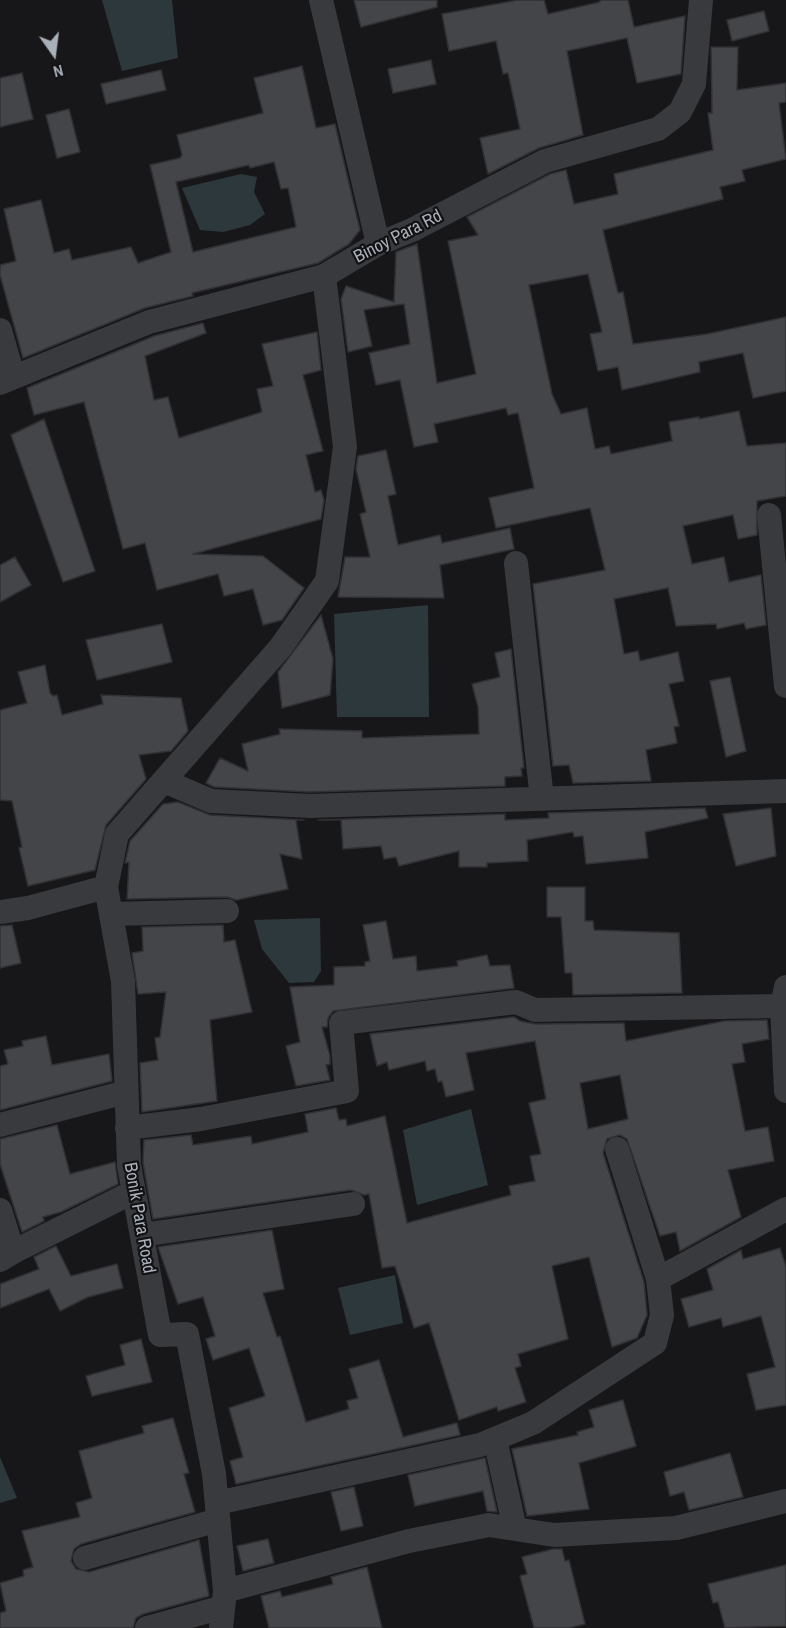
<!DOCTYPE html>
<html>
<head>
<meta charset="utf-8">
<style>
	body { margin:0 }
	#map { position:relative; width:786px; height:1628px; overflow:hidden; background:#171719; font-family:"Archivo Narrow",sans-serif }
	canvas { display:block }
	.north { position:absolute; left:24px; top:24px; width:60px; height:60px; -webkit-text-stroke:4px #121214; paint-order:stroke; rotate:166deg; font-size:16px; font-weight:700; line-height:24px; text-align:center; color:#a9b0b9 }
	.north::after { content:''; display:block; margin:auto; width:21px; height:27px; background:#a9b0b9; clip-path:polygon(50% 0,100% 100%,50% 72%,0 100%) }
</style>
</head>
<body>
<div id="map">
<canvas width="786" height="1628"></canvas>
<div class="north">N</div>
</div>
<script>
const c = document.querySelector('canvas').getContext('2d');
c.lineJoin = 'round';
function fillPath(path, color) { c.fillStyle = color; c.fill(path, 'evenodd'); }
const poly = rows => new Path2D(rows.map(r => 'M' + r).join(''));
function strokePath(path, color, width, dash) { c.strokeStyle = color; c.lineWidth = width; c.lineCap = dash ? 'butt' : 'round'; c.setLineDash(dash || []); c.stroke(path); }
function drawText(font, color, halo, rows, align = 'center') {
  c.font = font + ' "Archivo Narrow",sans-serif'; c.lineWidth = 4.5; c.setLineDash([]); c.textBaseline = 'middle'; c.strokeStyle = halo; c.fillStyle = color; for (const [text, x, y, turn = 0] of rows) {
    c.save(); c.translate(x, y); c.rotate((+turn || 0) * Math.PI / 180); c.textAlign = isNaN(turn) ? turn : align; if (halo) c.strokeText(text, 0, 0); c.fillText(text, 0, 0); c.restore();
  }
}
const water = poly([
	[102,0,172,0,178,58,122,71],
	[241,174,257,177,254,192,265,214,250,225,223,232,200,230,182,188],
	[428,605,429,717,337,717,334,614],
	[320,918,321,971,314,982,289,983,262,949,254,920],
	[471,1109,488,1185,417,1205,403,1130],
	[395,1275,403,1323,350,1335,338,1288],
	[0,1457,17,1498,0,1503]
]);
const building = poly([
	[354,0,437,0,437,7,361,27,354,0],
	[518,0,544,0,548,14,600,2,600,0,628,0,634,27,685,16,681,74,637,83,627,38,567,51,583,135,539,148,488,174,480,138,520,129,508,73,503,74,496,41,449,51,442,14,518,0],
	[764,11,769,31,732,41,727,20,764,11],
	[711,47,738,47,737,90,786,83,786,102,779,103,786,159,742,170,745,181,720,187,723,199,603,230,618,293,623,292,633,344,707,334,786,317,786,391,753,398,743,353,699,362,700,372,622,390,618,367,598,371,590,334,602,332,588,274,529,285,552,394,561,414,587,408,595,449,609,446,611,454,672,441,669,422,699,417,699,419,739,411,747,446,786,443,786,496,757,501,757,535,738,539,733,515,683,526,692,564,724,557,729,582,761,575,766,625,746,629,744,623,717,629,716,624,676,626,668,588,614,599,624,654,638,651,640,661,678,652,684,681,669,684,679,726,674,727,677,743,646,750,651,781,573,783,569,765,553,766,533,584,605,570,590,508,496,528,489,498,534,488,518,413,508,415,506,408,434,424,438,442,414,447,400,380,376,385,369,353,410,344,404,304,364,310,372,346,348,352,341,299,346,286,394,302,396,252,417,244,437,383,476,374,448,241,478,235,467,217,550,174,566,170,574,204,618,194,614,174,713,150,708,113,712,113,711,47],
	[431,60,436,84,393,93,388,69,431,60],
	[302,66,316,128,335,124,360,230,349,244,318,263,192,293,193,296,145,308,23,358,0,275,0,265,16,261,4,209,41,200,54,253,69,249,72,260,131,247,138,263,171,252,150,165,180,158,182,155,177,135,263,113,254,78,302,66],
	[274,162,281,189,288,188,296,227,193,252,176,182,249,165,250,168,274,162],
	[161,70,166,90,106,104,101,84,161,70],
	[22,73,33,119,0,127,0,78,22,73],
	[69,109,80,152,57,158,46,115,69,109],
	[203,323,206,333,145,356,154,400,168,397,179,438,262,412,257,389,273,386,262,344,317,332,321,370,303,375,323,451,306,455,315,492,321,490,324,500,321,519,193,554,263,556,304,588,282,620,263,625,253,589,224,596,218,574,157,590,145,543,123,549,84,402,34,415,27,388,154,336,203,323],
	[44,419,95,571,63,582,11,435,44,419],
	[386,450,396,494,388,496,398,545,440,535,442,543,510,528,514,549,440,565,444,598,338,597,345,557,370,557,360,514,366,512,356,469,358,456,386,450],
	[15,557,31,585,0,602,0,565,15,557],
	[321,615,333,659,330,695,282,708,278,672,321,615],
	[162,624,172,662,97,680,86,640,162,624],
	[511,649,524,768,521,768,522,776,505,777,505,786,310,792,214,787,206,783,220,758,248,771,242,744,280,734,279,729,362,731,362,738,479,734,478,707,472,684,500,677,495,653,511,649],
	[45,665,50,693,53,696,57,695,62,715,103,704,101,695,181,698,188,731,171,751,139,755,146,779,106,825,95,870,28,886,19,848,22,847,12,801,0,800,0,710,27,703,18,672,45,665],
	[730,677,746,751,726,757,710,681,730,677],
	[178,802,210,815,304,820,296,820,302,859,280,854,288,889,236,900,227,897,127,899,129,862,125,863,130,841,163,804,178,802],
	[705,808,708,818,645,832,648,858,586,864,583,836,574,837,573,832,527,840,528,861,487,863,487,867,459,867,459,851,399,866,396,857,384,859,381,846,343,849,341,820,318,820,505,814,505,820,549,818,548,813,705,808],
	[771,808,776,856,736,866,723,814,771,808],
	[547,887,585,887,585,921,593,921,594,930,679,933,682,993,573,995,572,973,565,973,561,917,547,917,547,887],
	[386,921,393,959,416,956,417,971,458,966,457,961,487,955,490,966,510,965,514,988,333,1011,328,1018,327,1027,322,1027,330,1056,330,1064,326,1065,330,1080,296,1086,286,1046,300,1042,290,987,334,985,334,967,365,966,365,962,370,961,363,925,386,921],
	[12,925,21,963,0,968,0,926,12,925],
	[223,925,224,942,235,940,252,1012,210,1020,217,1101,142,1112,140,1063,158,1060,155,1038,160,1037,166,992,138,994,132,953,143,951,142,927,223,925],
	[514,1017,520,1021,535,1024,624,1023,626,1041,724,1021,767,1020,769,1039,742,1044,745,1062,732,1064,745,1131,768,1127,774,1161,728,1170,741,1217,680,1251,676,1232,660,1236,627,1139,620,1135,607,1139,603,1153,644,1282,647,1315,637,1338,612,1347,589,1257,552,1266,568,1339,518,1354,521,1366,515,1368,526,1402,498,1411,497,1407,459,1420,429,1323,414,1328,395,1266,382,1268,369,1194,364,1195,351,1190,153,1219,143,1163,144,1140,191,1135,193,1145,251,1136,252,1144,308,1132,305,1114,336,1108,339,1120,346,1119,347,1126,385,1116,407,1223,511,1195,509,1186,535,1181,530,1156,541,1154,529,1103,546,1099,535,1041,466,1053,474,1090,446,1097,442,1081,438,1082,435,1069,427,1071,425,1061,389,1070,387,1062,377,1066,370,1034,514,1017],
	[620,1075,628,1119,588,1129,580,1083,620,1075],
	[46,1036,52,1065,109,1054,112,1081,0,1110,0,1066,8,1064,4,1050,23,1046,22,1041,46,1036],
	[57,1125,70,1174,115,1162,118,1184,61,1212,43,1217,44,1221,22,1232,0,1164,0,1139,57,1125],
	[272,1230,284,1289,263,1293,277,1337,280,1336,306,1422,349,1409,347,1401,358,1398,349,1369,379,1360,403,1437,457,1423,460,1435,236,1484,230,1461,243,1457,229,1408,265,1396,249,1348,213,1360,206,1339,215,1336,203,1297,178,1304,158,1247,272,1230],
	[56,1246,71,1276,117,1264,123,1288,88,1297,60,1311,49,1289,0,1308,0,1284,39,1269,34,1257,56,1246],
	[780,1248,786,1267,786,1405,756,1410,747,1374,775,1367,761,1316,723,1327,721,1318,689,1327,681,1299,713,1290,707,1269,741,1250,743,1259,780,1248],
	[141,1339,152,1382,92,1396,86,1376,125,1365,120,1345,141,1339],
	[623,1400,636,1446,579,1463,589,1509,527,1516,512,1449,578,1435,577,1432,594,1427,589,1410,623,1400],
	[173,1418,189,1473,184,1474,195,1512,81,1544,74,1549,71,1561,76,1569,89,1572,199,1540,209,1596,143,1614,136,1618,133,1628,0,1628,0,1613,6,1611,0,1583,24,1576,23,1570,33,1567,22,1531,80,1517,76,1503,92,1498,79,1451,144,1433,142,1426,173,1418],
	[730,1453,743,1497,689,1510,684,1492,670,1496,664,1472,730,1453],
	[485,1458,497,1512,487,1511,483,1491,415,1506,408,1475,485,1458],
	[354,1487,363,1526,341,1531,331,1492,354,1487],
	[268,1539,274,1563,243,1571,237,1546,268,1539],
	[553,1549,562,1549,565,1561,569,1560,585,1624,569,1628,534,1628,520,1576,527,1574,522,1557,553,1549],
	[786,1565,786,1626,725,1628,718,1602,713,1603,708,1584,786,1565],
	[367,1567,382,1628,269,1628,261,1596,280,1591,282,1597,333,1584,331,1577,367,1567]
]);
const street = poly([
	[321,0,378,244],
	[0,330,13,376],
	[0,383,149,322,324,276,378,244,412,230,545,161,658,129,680,112,694,84,701,0],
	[769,515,786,686],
	[516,563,542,799],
	[164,781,211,801,310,806,786,791],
	[106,887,117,834,280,648,327,581,345,447,324,276],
	[0,912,28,908,106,887,123,981,129,1165,160,1335,187,1334,214,1474,225,1591,221,1628],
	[111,914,227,911],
	[786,987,782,1006,786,1091],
	[0,1125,126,1092],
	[127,1128,201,1119,347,1091,341,1023,516,1002,535,1010,782,1006],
	[617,1149,658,1279],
	[0,1210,13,1252,0,1260],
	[142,1235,353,1204],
	[13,1252,133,1192],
	[495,1439,515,1529],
	[217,1503,480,1445,533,1423,655,1343,662,1315,658,1279,786,1209],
	[85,1558,218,1520],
	[225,1591,409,1541,489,1525,554,1535,676,1528,786,1501],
	[147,1628,223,1607]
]);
const streetNames = [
	["Binoy Para Rd",398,237,-27],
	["Bonik Para Road",139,1218,80]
];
fillPath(water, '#2d383d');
fillPath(building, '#434549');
strokePath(building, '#313135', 1.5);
strokePath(street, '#383a3e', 24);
drawText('18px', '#a9b0b9', '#121214', streetNames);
</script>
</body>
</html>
